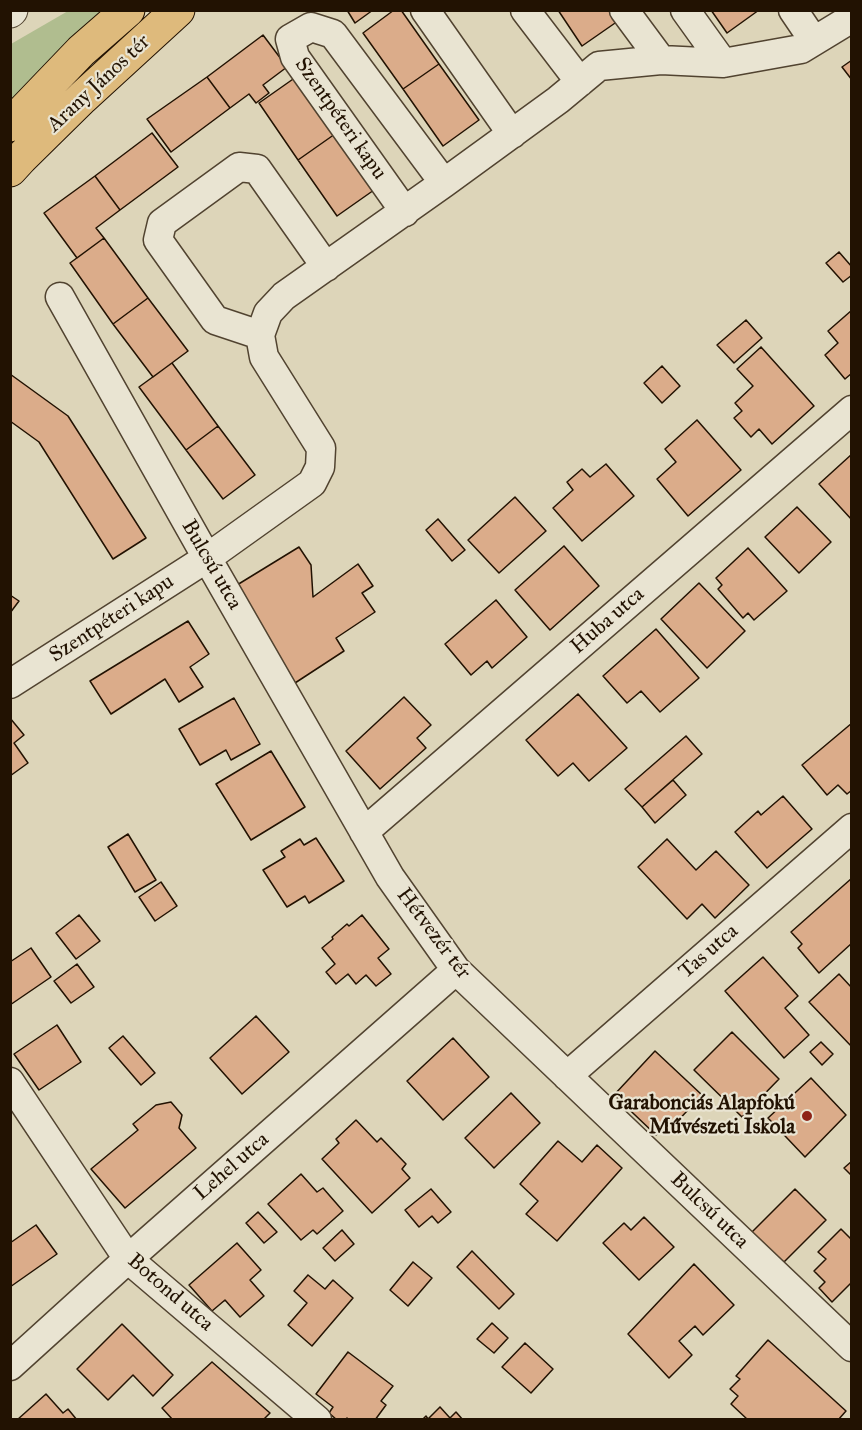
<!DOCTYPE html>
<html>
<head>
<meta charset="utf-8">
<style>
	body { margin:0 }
	#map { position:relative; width:862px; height:1430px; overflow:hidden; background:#ddd5b9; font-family:"IM FELL Great Primer",serif }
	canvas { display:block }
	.frame { position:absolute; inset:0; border:12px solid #221202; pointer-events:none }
</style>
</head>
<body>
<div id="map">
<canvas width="862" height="1430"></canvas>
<div class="frame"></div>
</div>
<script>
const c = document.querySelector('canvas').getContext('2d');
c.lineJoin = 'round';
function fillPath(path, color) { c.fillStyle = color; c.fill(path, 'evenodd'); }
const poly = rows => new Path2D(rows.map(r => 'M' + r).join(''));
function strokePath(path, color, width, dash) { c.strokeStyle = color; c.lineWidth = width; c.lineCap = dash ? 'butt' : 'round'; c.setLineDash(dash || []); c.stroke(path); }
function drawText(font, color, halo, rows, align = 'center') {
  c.font = font + ' "IM FELL Great Primer",serif'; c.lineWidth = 4.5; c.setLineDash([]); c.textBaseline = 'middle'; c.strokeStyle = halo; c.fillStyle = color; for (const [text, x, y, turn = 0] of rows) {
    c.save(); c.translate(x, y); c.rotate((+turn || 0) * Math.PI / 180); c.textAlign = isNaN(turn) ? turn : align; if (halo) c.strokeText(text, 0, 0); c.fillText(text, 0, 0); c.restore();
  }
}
const green = poly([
	[68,11,120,11,11,112,11,44]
]);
const building = poly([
	[347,10,373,10,355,23,347,10],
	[394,10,401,10,439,64,403,89,363,33,394,10],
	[558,10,611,10,618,21,582,46,558,10],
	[711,10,759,10,727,33,711,10],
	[263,35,287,67,263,85,269,93,256,103,249,94,230,108,207,77,263,35],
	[852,60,852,80,842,67,852,60],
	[439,64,479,120,443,146,403,89,439,64],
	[207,77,230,108,171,152,147,119,207,77],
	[296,77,335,134,298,160,259,103,296,77],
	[152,133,178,167,120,210,95,176,152,133],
	[335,134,374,190,337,216,298,160,335,134],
	[95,176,120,210,96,228,104,238,77,258,44,213,95,176],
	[104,238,148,298,113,324,70,263,104,238],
	[839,252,852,267,852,275,843,282,826,263,839,252],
	[148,298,188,351,153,377,113,324,148,298],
	[852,310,852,373,845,379,825,355,838,343,828,331,852,310],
	[746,320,762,338,734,363,717,345,746,320],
	[761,347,814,406,772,444,759,429,751,437,734,418,742,411,735,403,753,386,737,369,761,347],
	[172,363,218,426,186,450,139,387,172,363],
	[662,366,680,386,662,403,644,383,662,366],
	[10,374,68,416,146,538,113,559,39,442,10,421,10,374],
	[697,420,741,470,688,516,657,479,676,462,665,449,697,420],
	[218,426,255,475,223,499,186,450,218,426],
	[852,454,852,520,819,484,852,454],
	[606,464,634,496,582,541,553,508,573,490,567,482,582,469,590,477,606,464],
	[515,497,546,531,499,573,468,540,515,497],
	[797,507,831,542,799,573,765,537,797,507],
	[438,519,465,550,452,561,426,530,438,519],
	[564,546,599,586,550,630,515,590,564,546],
	[299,547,311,565,313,597,358,564,373,586,362,593,375,612,336,638,344,651,295,683,237,585,299,547],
	[748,548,787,591,754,620,748,613,743,618,718,589,722,585,716,578,748,548],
	[699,583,745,631,707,668,661,619,699,583],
	[10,595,19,601,10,613,10,595],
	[496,600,527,637,492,668,487,661,471,675,445,644,496,600],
	[188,621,209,654,190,667,203,687,179,702,165,679,111,714,90,681,188,621],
	[656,629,699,678,660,712,641,691,627,703,603,676,656,629],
	[578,694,627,748,589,781,573,763,558,776,526,740,578,694],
	[404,697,431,725,417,738,426,748,380,789,346,751,404,697],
	[234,698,260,744,231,760,226,750,200,765,179,729,234,698],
	[10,718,24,735,14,743,28,763,10,776,10,718],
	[852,723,852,790,847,794,838,785,827,795,802,765,852,723],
	[686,736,702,754,642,807,625,789,686,736],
	[271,751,305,807,251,840,216,784,271,751],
	[673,780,686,795,655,823,642,807,673,780],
	[783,796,812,829,767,868,735,832,758,811,761,815,783,796],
	[128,834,156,880,135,892,108,847,128,834],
	[316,838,344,881,309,903,305,896,287,907,263,870,285,857,281,851,300,839,304,845,316,838],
	[667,839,696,870,716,851,749,885,715,918,702,904,687,919,638,867,667,839],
	[852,878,852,943,819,973,798,948,802,944,791,932,852,878],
	[161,882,177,906,155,921,139,897,161,882],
	[79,915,100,941,76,959,56,933,79,915],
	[362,915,389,949,378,958,391,974,376,986,366,975,356,984,348,974,336,984,326,972,335,964,322,948,333,939,332,937,347,924,349,926,362,915],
	[31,948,51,977,10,1005,10,962,31,948],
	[763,957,798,996,785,1008,809,1035,784,1058,725,991,763,957],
	[77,964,94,987,71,1003,54,981,77,964],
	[839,974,852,988,852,1047,809,1002,839,974],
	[256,1016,289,1052,242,1094,210,1058,256,1016],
	[57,1025,81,1062,39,1090,14,1054,57,1025],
	[732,1032,779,1079,742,1117,694,1070,732,1032],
	[123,1036,155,1073,141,1085,109,1048,123,1036],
	[453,1038,489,1077,443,1120,407,1081,453,1038],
	[821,1042,833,1054,822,1065,810,1052,821,1042],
	[655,1051,702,1095,673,1126,668,1122,656,1135,614,1095,655,1051],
	[811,1078,846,1115,805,1157,768,1118,811,1078],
	[511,1093,540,1123,494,1168,465,1138,511,1093],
	[171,1102,182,1115,179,1128,196,1148,125,1208,91,1169,138,1130,133,1124,156,1105,171,1102],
	[356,1120,377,1142,381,1138,406,1164,402,1169,410,1178,372,1213,322,1159,339,1143,336,1139,356,1120],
	[558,1141,582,1162,597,1145,622,1168,557,1241,526,1214,538,1201,520,1184,558,1141],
	[852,1161,852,1176,844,1168,852,1161],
	[301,1174,317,1192,323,1188,343,1211,317,1234,313,1230,301,1240,268,1204,301,1174],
	[431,1189,451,1212,438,1223,432,1216,419,1227,405,1210,431,1189],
	[795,1189,826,1220,783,1263,752,1232,795,1189],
	[258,1212,277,1232,264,1243,246,1223,258,1212],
	[644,1217,674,1247,639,1280,603,1243,624,1223,631,1230,644,1217],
	[36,1225,57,1254,10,1287,10,1243,36,1225],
	[841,1229,852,1240,852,1282,832,1302,819,1288,825,1282,814,1271,826,1259,818,1252,841,1229],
	[342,1230,354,1244,335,1261,323,1248,342,1230],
	[237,1243,261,1270,250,1280,264,1296,240,1317,225,1300,212,1311,189,1285,237,1243],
	[472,1251,514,1294,499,1309,457,1267,472,1251],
	[413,1262,432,1278,408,1306,390,1290,413,1262],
	[694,1264,734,1305,703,1335,695,1326,679,1341,692,1355,669,1378,628,1334,694,1264],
	[308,1275,325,1289,333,1280,353,1298,312,1346,288,1325,307,1303,294,1291,308,1275],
	[492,1323,508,1338,494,1353,477,1339,492,1323],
	[122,1324,173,1375,153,1396,133,1375,108,1400,77,1369,122,1324],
	[768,1340,846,1411,838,1420,748,1420,731,1404,738,1396,730,1389,740,1379,736,1376,768,1340],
	[525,1343,553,1369,531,1393,502,1367,525,1343],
	[348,1352,393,1386,381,1401,386,1405,375,1420,349,1420,347,1418,345,1420,337,1420,329,1413,333,1407,316,1394,348,1352],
	[212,1362,270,1413,263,1420,173,1420,162,1408,212,1362],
	[46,1394,63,1413,68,1409,77,1420,17,1420,46,1394],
	[440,1407,450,1418,456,1412,463,1420,422,1420,426,1416,428,1419,440,1407]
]);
const minor = poly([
	[425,10,512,134],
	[525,10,580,82],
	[624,10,661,60],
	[685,10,723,63],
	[793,10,814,41],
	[405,212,295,57,290,39,311,27,333,34,444,183],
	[60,297,207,558,390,877,456,970,852,1347],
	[260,335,215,320,158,240,162,223,239,167,257,169,326,267],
	[10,684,207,558,312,483,320,467,321,448,264,357,260,335,268,313,284,296,444,183,558,100,599,66,661,60,723,63,801,49,852,18],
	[364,832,852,410],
	[567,1076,852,828],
	[10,1082,128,1259,317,1420],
	[10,1366,128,1259,456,970]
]);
const tertiary = poly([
	[10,11,11,10]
]);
const primary = poly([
	[10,125,81,51,128,10],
	[10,170,21,158,82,98,178,10]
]);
const markers = [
	[807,1116,6,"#8f2418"]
];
const streetNames = [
	["Arany János tér",99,84,-43],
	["Szentpéteri kapu",340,119,55],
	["Bulcsú utca",211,565,60],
	["Szentpéteri kapu",112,619,-33],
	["Huba utca",608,621,-41],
	["Hétvezér tér",433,934,53],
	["Tas utca",709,952,-41],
	["Lehel utca",232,1167,-41],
	["Bulcsú utca",709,1211,44],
	["Botond utca",170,1293,41]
];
const poiNames = [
	["Garabonciás Alapfokú",795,1104],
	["Művészeti Iskola",795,1128]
];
fillPath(green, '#b0bd8f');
fillPath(building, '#dbac8a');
strokePath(building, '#221202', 1.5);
strokePath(minor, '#514330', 31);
strokePath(tertiary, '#514330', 35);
strokePath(primary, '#221202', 35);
strokePath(minor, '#e9e4d2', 28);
strokePath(tertiary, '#e9e4d2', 33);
strokePath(primary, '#deba7c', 33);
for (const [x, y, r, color] of markers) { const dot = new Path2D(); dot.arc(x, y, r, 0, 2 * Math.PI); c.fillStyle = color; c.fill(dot); strokePath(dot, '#e9e4d2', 2); }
drawText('21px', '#221202', '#e9e4d2', streetNames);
drawText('bold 21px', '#221202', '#e9e4d2', poiNames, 'right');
</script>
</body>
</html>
